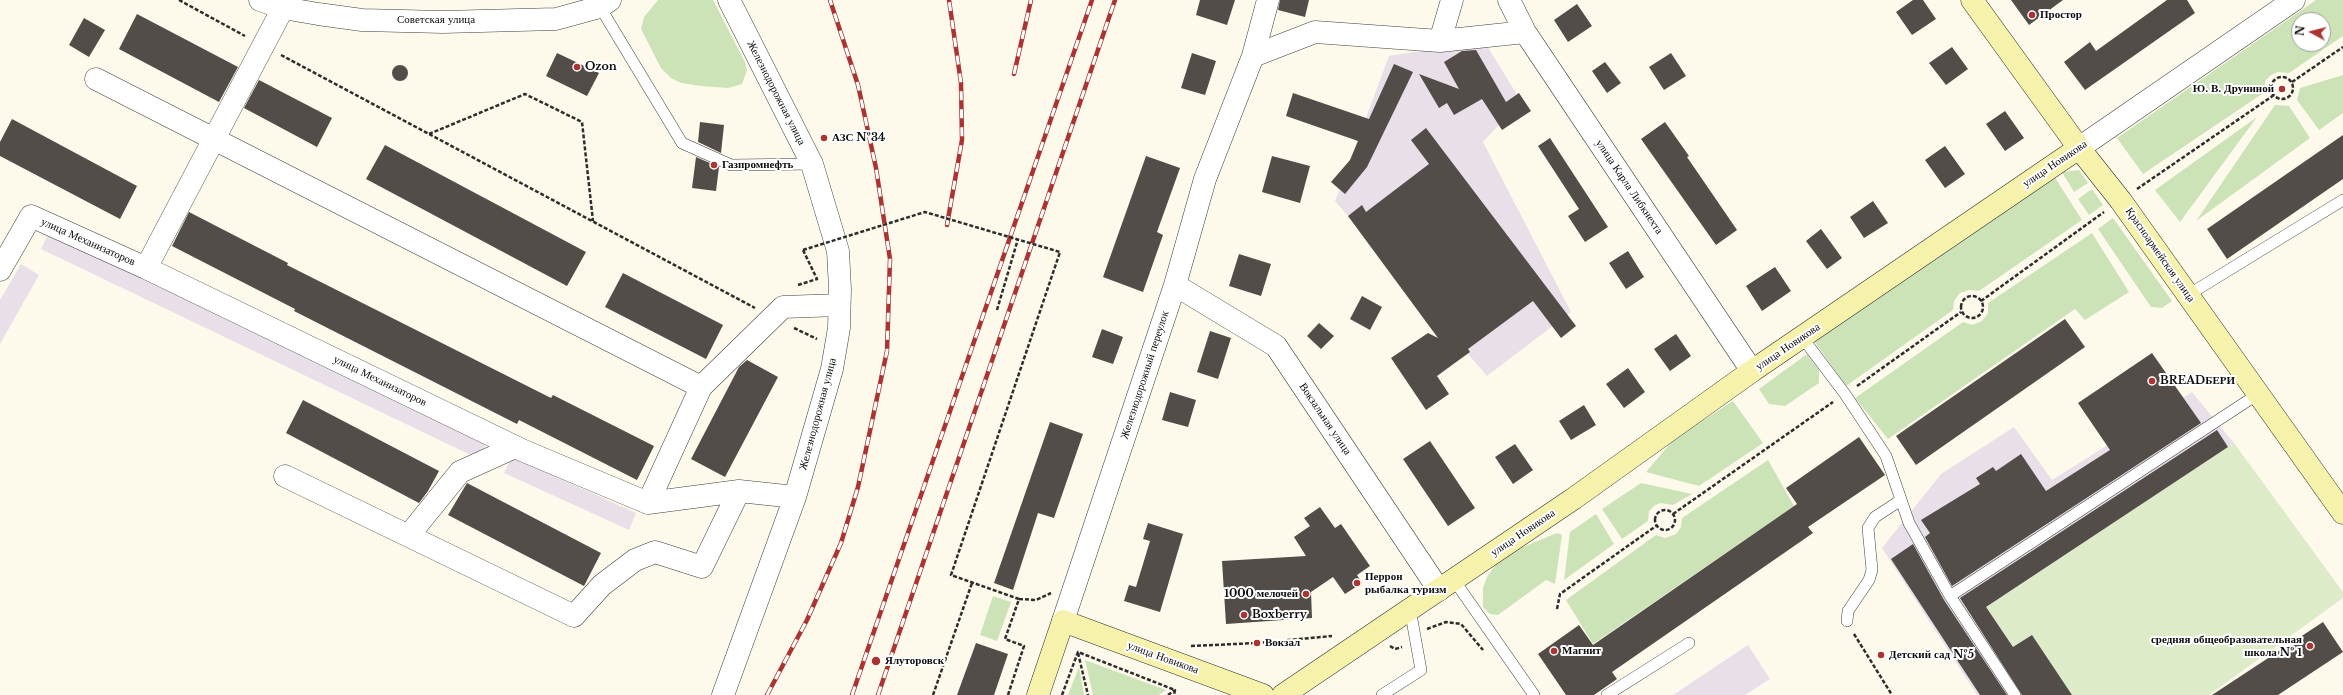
<!DOCTYPE html>
<html>
<head>
<meta charset="utf-8">
<style>
	body { margin:0 }
	#map { position:relative; width:2343px; height:695px; overflow:hidden; background:#fdfaeb; font-family:"Libre Baskerville",serif }
	canvas { display:block }
	.north { position:absolute; left:2291px; top:12px; width:40px; height:40px; box-sizing:border-box; background:#fff; border:1px solid #9d9d9d; border-radius:50%; rotate:277deg; font-size:11px; font-weight:700; line-height:16px; text-align:center; color:#0b0b0b }
	.north::after { content:''; display:block; margin:auto; width:14px; height:18px; background:#ab3433; clip-path:polygon(50% 0,100% 100%,50% 72%,0 100%) }
</style>
</head>
<body>
<div id="map">
<canvas width="2343" height="695"></canvas>
<div class="north">N</div>
</div>
<script>
const c = document.querySelector('canvas').getContext('2d');
c.lineJoin = 'round';
function fillPath(path, color) { c.fillStyle = color; c.fill(path, 'evenodd'); }
const poly = rows => new Path2D(rows.map(r => 'M' + r).join(''));
function strokePath(path, color, width, dash) { c.strokeStyle = color; c.lineWidth = width; c.lineCap = dash ? 'butt' : 'round'; c.setLineDash(dash || []); c.stroke(path); }
function drawText(font, color, halo, rows, align = 'center') {
  c.font = font + ' "Libre Baskerville",serif'; c.lineWidth = 4; c.setLineDash([]); c.textBaseline = 'middle'; c.strokeStyle = halo; c.fillStyle = color; for (const [text, x, y, turn = 0] of rows) {
    c.save(); c.translate(x, y); c.rotate((+turn || 0) * Math.PI / 180); c.textAlign = isNaN(turn) ? turn : align; if (halo) c.strokeText(text, 0, 0); c.fillText(text, 0, 0); c.restore();
  }
}
const industrial = poly([
	[1484,41,1521,101,1483,142,1571,312,1487,376,1335,201,1389,56],
	[50,230,488,439,479,459,41,249],
	[21,264,39,275,0,344,0,300],
	[2192,392,2234,443,1986,607,2032,635,2071,695,1977,695,1882,548,1941,474,2014,427,2052,480],
	[512,457,636,513,629,530,504,473],
	[1748,645,1770,679,1745,695,1673,695]
]);
const green = poly([
	[658,0,713,0,745,62,747,70,742,84,728,88,701,86,681,83,671,78,661,68,641,29,644,17],
	[2316,0,2343,0,2343,36,2289,73,2278,72,2271,75,2265,81,2265,92,2143,174,2117,138],
	[2299,20,2323,20,2323,44,2299,44],
	[2343,75,2343,113,2319,130,2297,100,2300,88],
	[2275,105,2289,106,2310,138,2196,221],
	[2257,117,2180,222,2155,190],
	[2079,170,2088,183,2074,192,2062,172],
	[2054,176,2082,220,1979,291,1969,290,1960,293,1954,301,1953,310,1846,386,1814,341],
	[2092,189,2103,205,2089,215,2078,199],
	[2113,218,2172,301,2162,308,2151,307,2098,229],
	[2092,233,2129,292,2085,320,2075,309,1888,439,1855,398,1963,322,1972,325,1982,321,1988,313,1988,303],
	[1807,354,1819,370,1819,383,1785,406,1769,404,1759,389],
	[1733,401,1763,443,1699,486,1646,472,1674,439],
	[1768,460,1794,506,1593,644,1566,600,1656,535,1665,538,1676,534,1681,527,1682,518],
	[1641,483,1692,494,1673,505,1661,503,1655,505,1649,511,1648,521,1622,539,1602,509],
	[1596,514,1614,544,1564,580,1570,532],
	[1557,533,1562,535,1555,584,1546,580,1498,615,1490,614,1483,607,1483,588,1487,577,1499,560,1513,551],
	[993,596,1011,602,997,641,980,635],
	[1085,660,1166,690,1159,695,1093,695],
	[1079,667,1084,695,1068,695]
]);
const pitch = poly([
	[2234,443,2343,592,2343,598,2209,695,2071,695,2032,635,2013,647,1986,607]
]);
const building = poly([
	[1200,0,1235,0,1227,25,1196,15],
	[1280,0,1309,0,1305,17,1278,10],
	[1913,0,1923,0,1936,19,1912,35,1896,12],
	[2011,0,2063,0,2029,25],
	[2167,0,2187,0,2195,13,2085,90,2064,62,2090,42,2096,51],
	[1577,4,1592,26,1568,42,1554,20],
	[137,14,238,67,219,102,119,49],
	[84,18,105,30,89,57,69,45],
	[1952,47,1968,69,1946,85,1929,63],
	[1476,50,1506,102,1519,93,1531,111,1502,130,1482,99,1454,115,1447,103,1439,108,1419,74,1459,89,1444,62,1462,51],
	[557,53,599,73,587,96,546,76],
	[1192,53,1216,61,1205,95,1181,88],
	[1671,53,1686,76,1664,90,1649,67],
	[1605,62,1621,83,1607,93,1592,71],
	[1394,64,1413,72,1367,167,1345,194,1331,182,1350,160,1358,141,1286,116,1293,93,1369,119],
	'392 73a8 8 0 1 1 16 0a8 8 0 1 1-16 0Z',
	[259,80,332,118,317,147,244,108],
	[2005,111,2024,138,2005,151,1986,124],
	[12,119,137,186,120,219,0,156,0,142],
	[700,122,724,125,721,153,698,142],
	[1665,122,1689,156,1687,157,1737,230,1716,245,1641,139],
	[1426,128,1576,326,1561,338,1533,301,1468,349,1470,352,1437,376,1449,394,1426,410,1391,358,1428,333,1438,338,1348,216,1362,205,1366,212,1429,164,1411,140],
	[2343,135,2343,179,2227,259,2207,229],
	[1550,138,1608,227,1585,242,1568,216,1579,209,1538,146],
	[385,145,586,252,567,286,366,179],
	[1945,146,1965,174,1945,188,1925,160],
	[1146,156,1180,168,1157,232,1163,235,1143,292,1103,277],
	[1272,156,1310,166,1300,203,1262,192],
	[696,157,719,167,716,191,692,188],
	[1873,201,1888,223,1864,238,1850,217],
	[189,212,288,263,287,265,551,398,553,395,654,446,637,480,519,420,517,424,294,311,295,309,172,246],
	[1821,229,1842,258,1827,269,1806,241],
	[1628,251,1644,277,1626,289,1609,263],
	[1239,254,1271,264,1261,296,1229,286],
	[1775,267,1791,291,1762,311,1746,286],
	[623,273,723,325,706,359,605,307],
	[1362,296,1382,307,1370,330,1350,319],
	[2065,319,2085,347,1916,465,1896,436],
	[1319,323,1334,336,1321,349,1307,336],
	[1102,329,1123,337,1113,364,1092,357],
	[1210,331,1231,338,1218,379,1197,372],
	[1676,334,1691,356,1670,371,1654,349],
	[2152,353,2201,423,1952,586,1925,537,1930,533,1921,520,1980,484,1976,478,1993,467,1996,471,2021,454,2046,491,2110,450,2078,403],
	[747,360,778,377,725,477,691,459,739,367],
	[1628,368,1645,392,1624,408,1606,384],
	[1170,392,1196,400,1188,427,1162,420],
	[303,400,439,471,428,491,419,503,286,433],
	[1584,405,1596,425,1571,440,1559,421],
	[1050,422,1083,434,1054,518,1038,513,1013,590,994,583],
	[2217,430,2228,447,1986,607,2013,647,2032,635,2072,695,2022,695,1960,598],
	[1859,437,1885,475,1808,527,1813,533,1612,672,1617,679,1594,695,1566,695,1538,654,1579,625,1593,645,1797,504,1786,488],
	[1430,441,1475,508,1448,526,1403,459],
	[1515,444,1533,470,1513,484,1495,457],
	[467,483,601,553,584,586,448,515],
	[1320,507,1335,528,1341,524,1370,566,1357,575,1362,583,1345,594,1333,577,1311,592,1312,618,1226,624,1222,561,1306,556,1294,537,1310,526,1304,518],
	[1148,523,1183,534,1160,612,1124,601,1129,585,1136,587,1150,541,1143,539],
	[1913,544,1944,600,2007,695,1980,695,1891,559],
	[2323,622,2343,652,2278,695,2212,695],
	[976,643,1008,654,994,695,957,695]
]);
const path = poly([
	[179,0,245,36],
	[281,55,755,308],
	'2271 88a11 11 0 1 1 22 0a11 11 0 1 1-22 0Z',
	[2292,82,2343,47],
	[429,134,525,94,582,122,593,221],
	[2137,189,2274,95],
	[798,285,817,279,803,250],
	'1961 307a11 11 0 1 1 22 0a11 11 0 1 1-22 0Z',
	[1981,301,2104,212],
	[997,310,1018,239],
	[794,328,817,339],
	[1857,386,1961,312],
	'1655 520a10 10 0 1 1 20 0a10 10 0 1 1-20 0Z',
	[1673,514,1833,402],
	[1019,599,1036,600,1051,593],
	[1557,609,1560,594,1656,526],
	[1427,629,1446,622,1461,624,1483,650],
	[1854,634,1892,695],
	[1191,646,1257,643,1332,636],
	[1390,646,1395,649,1402,647],
	[1078,653,1088,695],
	[933,695,972,583],
	[1008,695,1024,646,1005,639,1019,599,951,575,1060,252],
	[1062,695,1078,652,1175,690,1174,695],
	[1168,695,1175,690]
]);
const lane = poly([
	[600,7,682,143,731,165,812,164],
	[2188,295,2343,200],
	[1802,337,1845,394,1886,456,1909,523,1950,596,2258,394],
	[1454,580,1534,695],
	[1950,596,2015,695],
	[1847,621,1848,611,1869,580,1872,570,1868,528,1875,517,1901,500],
	[1382,695,1421,670,1410,609],
	[1607,695,1689,643]
]);
const street = poly([
	[260,0,283,8,318,14,362,20,443,22,556,19,600,7,610,0],
	[1509,0,1525,32,1752,371],
	[1440,41,1452,0],
	[1253,56,1268,0],
	[96,79,701,387,783,307,839,305],
	[2079,148,2294,0],
	[146,268,283,8],
	[0,270,31,216,146,268,524,451,648,503,739,491,795,497],
	[1175,285,1276,346,1439,590],
	[285,476,574,616,602,585,635,560,655,552,702,567,739,491],
	[648,503,701,387],
	[409,535,460,472,515,447],
	[1063,621,1175,285,1205,179,1253,56,1315,32,1440,41,1525,32],
	[723,695,795,497,832,369,839,328,840,289,838,251,812,164,729,0]
]);
const secondary = poly([
	[1972,0,2079,148,2121,201,2343,513],
	[1038,695,1063,621,1263,695],
	[1283,695,1573,499,1752,371,2079,148]
]);
const rail = poly([
	[1014,74,1031,0],
	[947,225,962,140,961,83,949,0],
	[767,695,807,620,841,543,858,487,887,351,890,259,876,168,858,85,830,0],
	[852,695,1092,0],
	[878,695,1115,0]
]);
const pathBridge = poly([
	[803,250,925,212,1060,252]
]);
const markers = [
	[2032,15,4,"#ab3433"],
	[577,67,4,"#ab3433"],
	[2282,89,4,"#ab3433"],
	[824,138,4,"#ab3433"],
	[714,165,4,"#ab3433"],
	[2152,381,4,"#ab3433"],
	[1357,583,4,"#ab3433"],
	[1306,594,4,"#ab3433"],
	[1244,615,4,"#ab3433"],
	[1257,643,4,"#ab3433"],
	[2310,646,4,"#ab3433"],
	[1554,651,4,"#ab3433"],
	[1881,655,4,"#ab3433"],
	[876,661,5,"#ab3433"]
];
const poiNames = [
	["Простор",2040,15],
	["Ozon",585,67],
	["Ю. В. Друниной",2274,89,"right"],
	["АЗС №34",832,138],
	["Газпромнефть",722,165],
	["BREADБЕРИ",2160,381],
	["Перрон",1365,577],
	["рыбалка туризм",1365,590],
	["1000 мелочей",1298,594,"right"],
	["Boxberry",1252,615],
	["средняя общеобразовательная",2302,640,"right"],
	["школа № 1",2302,653,"right"],
	["Вокзал",1265,643],
	["Магнит",1562,651],
	["Детский сад №5",1889,655],
	["Ялуторовск",885,661]
];
const streetNames = [
	["Советская улица",436,20],
	["Железнодорожная улица",776,93,63],
	["улица Новикова",2055,164,-34],
	["улица Карла Либкнехта",1629,187,56],
	["улица Механизаторов",88,242,24],
	["Красноармейская улица",2160,255,55],
	["улица Новикова",1788,347,-34],
	["Железнодорожный переулок",1145,375,-72],
	["улица Механизаторов",380,381,26],
	["Железнодорожная улица",818,414,-75],
	["Вокзальная улица",1325,419,56],
	["улица Новикова",1523,533,-34],
	["улица Новикова",1163,658,20]
];
fillPath(industrial, '#e8dfe9');
fillPath(green, '#cce3b8');
fillPath(pitch, '#deebc9');
fillPath(building, '#524d48');
strokePath(lane, '#3e3e3e', 12);
strokePath(street, '#3e3e3e', 23);
strokePath(secondary, '#2d2d2d', 23);
strokePath(path, '#2d2d2d', 2.5, [4, 2]);
strokePath(lane, '#fff', 11);
strokePath(street, '#fff', 22);
strokePath(secondary, '#f6f2ac', 22);
strokePath(rail, '#ab3433', 4.5);
strokePath(rail, '#fff', 3, [9]);
strokePath(pathBridge, '#2d2d2d', 2.5, [4, 2]);
for (const [x, y, r, color] of markers) { const dot = new Path2D(); dot.arc(x, y, r, 0, 2 * Math.PI); c.fillStyle = color; c.fill(dot); strokePath(dot, '#fff', 1.5); }
drawText('bold 11px', '#0b0b0b', '#fff', poiNames, 'left');
drawText('11px', '#0b0b0b', '#fff', streetNames);
</script>
</body>
</html>
